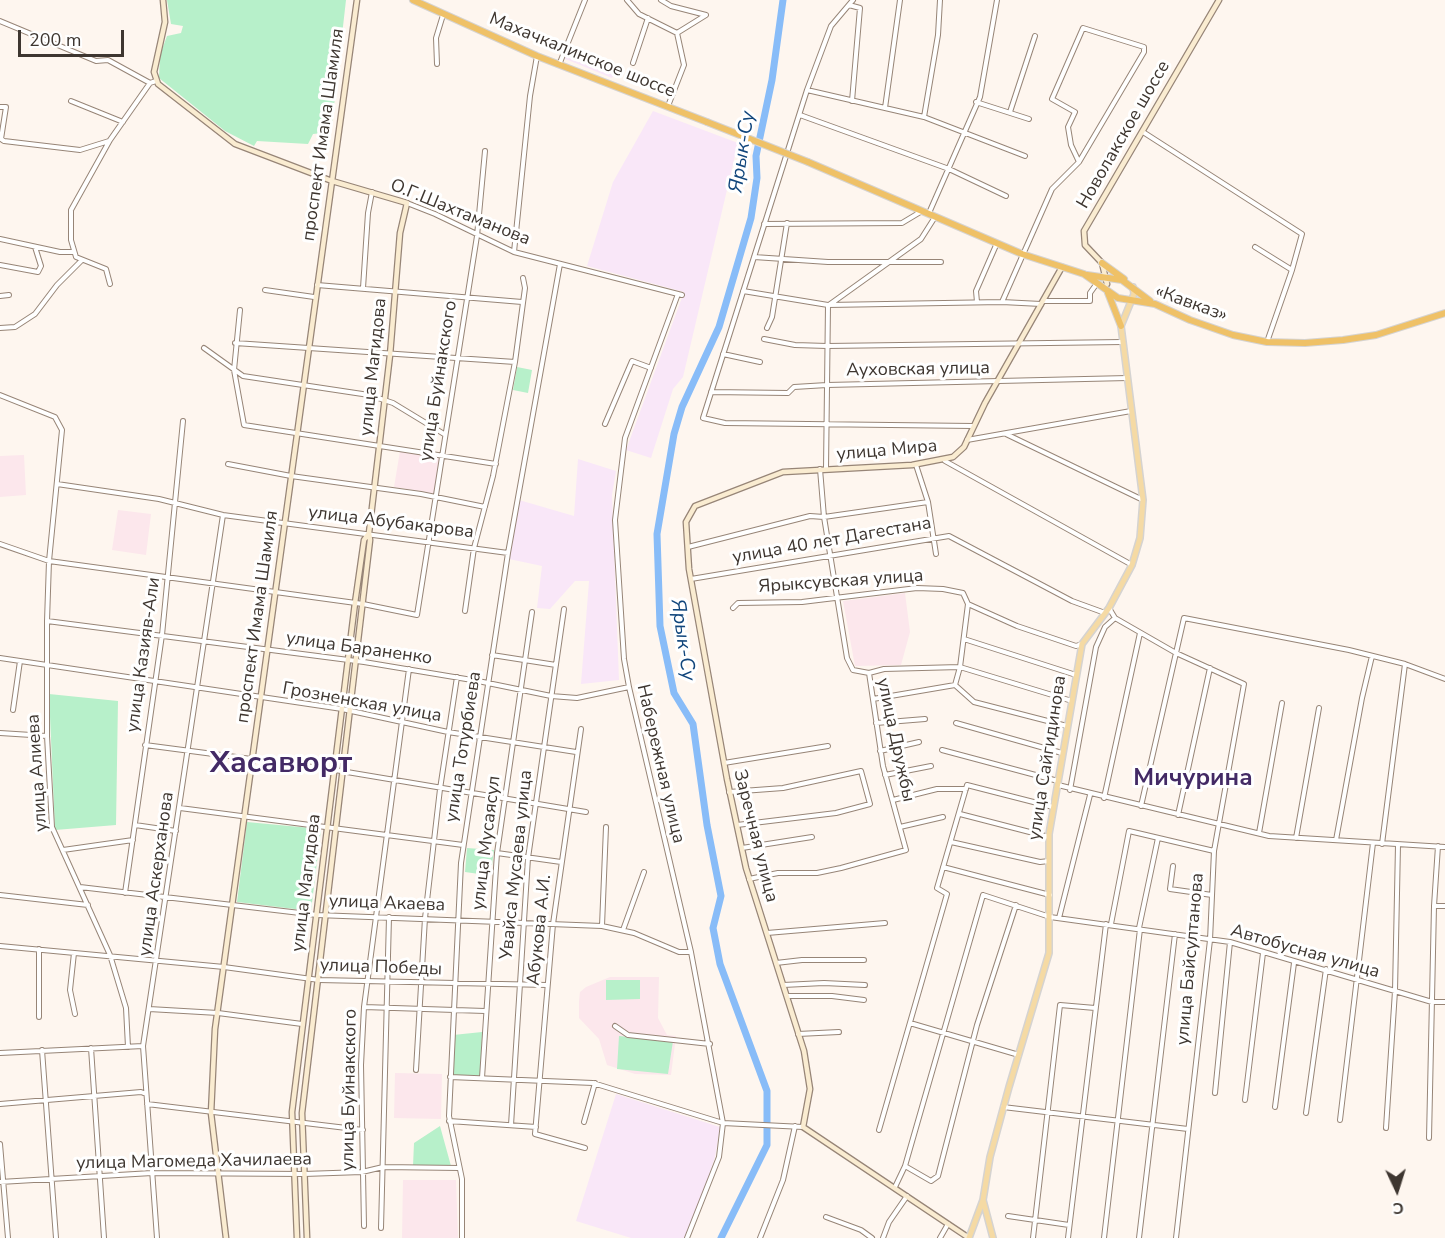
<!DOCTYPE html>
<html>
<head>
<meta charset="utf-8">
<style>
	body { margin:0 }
	#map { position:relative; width:1445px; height:1238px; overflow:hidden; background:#fef6ef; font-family:"Nunito Sans",sans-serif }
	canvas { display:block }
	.north { position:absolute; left:1367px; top:1160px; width:60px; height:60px; -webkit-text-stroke:4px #fff; paint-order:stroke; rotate:176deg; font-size:16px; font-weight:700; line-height:24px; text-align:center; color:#3e3630 }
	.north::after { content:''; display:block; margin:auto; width:21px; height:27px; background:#3e3630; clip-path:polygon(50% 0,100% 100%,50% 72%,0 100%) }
	.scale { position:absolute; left:18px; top:30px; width:106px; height:27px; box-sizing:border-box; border:3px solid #3e3630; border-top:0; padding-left:8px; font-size:18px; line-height:21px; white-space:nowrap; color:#3e3630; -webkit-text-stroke:4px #fff; paint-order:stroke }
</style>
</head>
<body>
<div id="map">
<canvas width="1445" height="1238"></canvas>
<div class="north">С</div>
<div class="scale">200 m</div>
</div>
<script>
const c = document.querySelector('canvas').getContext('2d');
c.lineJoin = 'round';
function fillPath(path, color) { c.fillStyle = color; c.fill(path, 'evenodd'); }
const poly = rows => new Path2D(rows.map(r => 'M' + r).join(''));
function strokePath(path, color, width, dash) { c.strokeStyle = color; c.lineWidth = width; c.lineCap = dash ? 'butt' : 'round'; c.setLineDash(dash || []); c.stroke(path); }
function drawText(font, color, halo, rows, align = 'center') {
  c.font = font + ' "Nunito Sans",sans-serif'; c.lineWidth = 6; c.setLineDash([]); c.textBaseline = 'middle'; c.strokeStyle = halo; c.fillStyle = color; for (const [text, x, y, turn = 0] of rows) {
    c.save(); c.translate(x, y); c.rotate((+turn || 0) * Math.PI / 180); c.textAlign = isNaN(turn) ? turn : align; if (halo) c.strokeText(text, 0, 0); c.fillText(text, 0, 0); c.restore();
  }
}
const commercial = poly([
	[565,54,614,74,612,78,563,58],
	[653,111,738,143,683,377,673,389,651,458,626,450,684,292,587,266,613,182],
	[578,459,616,471,612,495,619,680,581,684,589,581,575,581,550,609,537,608,542,566,509,559,519,500,574,516],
	[616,1094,720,1127,715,1157,699,1206,684,1238,631,1238,576,1221]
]);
const education = poly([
	[400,451,440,458,438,494,394,487],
	[24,455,26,495,0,497,0,456],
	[118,510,151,514,146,555,112,550],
	[905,593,910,632,901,665,855,666,843,601],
	[610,977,659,977,658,1018,667,1035,676,1036,671,1075,635,1074,607,1065,599,1039,579,1018,579,1001,580,992,586,987],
	[395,1073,442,1074,441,1119,394,1118],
	[403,1180,456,1180,458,1238,402,1238]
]);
const green = poly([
	[167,0,346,0,331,132,313,134,308,144,257,141,254,146,225,131,159,78,160,55,167,36,181,33,183,26,171,24],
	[517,367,532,370,528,393,513,390],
	[49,694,118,701,116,825,55,830],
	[247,822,321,829,311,911,237,902],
	[467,848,494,850,492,865,480,864,479,874,465,872],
	[606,980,640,980,640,999,606,1000],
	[482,1032,481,1076,452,1075,453,1035],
	[619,1036,673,1041,668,1074,617,1069],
	[440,1126,451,1166,413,1166,414,1143]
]);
const river = poly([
	[721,1238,767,1145,767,1091,720,964,713,928,721,896,707,825,693,724,674,693,660,626,657,534,674,434,682,407,719,327,751,218,757,178,756,156,772,80,783,0]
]);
const street = poly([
	[627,0,639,14,677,33],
	[661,0,671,6,706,15,677,33,684,65,668,106],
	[853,0,831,26,807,90,703,418,725,423,973,426],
	[849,5,860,8,852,101],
	[0,21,96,61,108,60,150,83],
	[633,63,648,18],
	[437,64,436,38,443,15],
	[559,65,585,0],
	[807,90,924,117,1025,156],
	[71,101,123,122],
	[976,102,1029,119],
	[0,107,6,107,1,139,4,141,80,150,109,141],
	[885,108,900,0],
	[1010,112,1035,36],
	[800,115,949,169,1006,196],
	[924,117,938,35,940,0],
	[1143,132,1302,234,1292,270,1255,247],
	[407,203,435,214,514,252,682,295],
	[929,213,980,97,997,0],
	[764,224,902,223,922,211],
	[0,239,60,252,74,252],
	[514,252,530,96,537,56],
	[754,257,828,262,941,262],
	[0,265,38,272,41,266,35,247],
	[110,284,106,269,76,257,71,240,71,210,110,140,150,83,156,81],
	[317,285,522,302],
	[363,288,368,213,372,192],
	[265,290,314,297],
	[743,291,828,305,1002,302,1041,304],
	[678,294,625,438,615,520,624,659,629,687,691,952,723,1123,719,1157,687,1238],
	[0,296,9,295],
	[1043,301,1090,301,1090,293,1095,286],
	[977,302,976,291,997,243],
	[1002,302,1052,189,1079,162,1144,52,1144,47,1083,28,1052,99,1075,112,1068,127,1071,145,1079,162],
	[829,305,921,239,935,217],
	[240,310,234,370,244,425,496,464],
	[0,328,15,327,35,314,57,285,82,260],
	[767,328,772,317,787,223],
	[764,339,795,345,827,346,1123,342],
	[1267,342,1292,270],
	[235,343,515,362],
	[204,348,243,376,369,395,393,403,444,434],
	[723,354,760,362],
	[711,392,788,393,794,387,827,385,1128,378],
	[0,395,55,417,62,430,49,561,47,621,47,736,52,827,110,955,126,1008,128,1047],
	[605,424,632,361,651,368],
	[1006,434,1143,500],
	[967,440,1131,411],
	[945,461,1132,565],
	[228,464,291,476,421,494,485,507],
	[916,465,928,502,936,554],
	[826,469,828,305],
	[57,484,159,499,223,515,508,553],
	[0,544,49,561,363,604,417,615,477,236,485,151],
	[688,547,810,516,824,517,928,502],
	[691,579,949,536,1072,601,1105,613],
	[733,608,738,603,802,602,917,588,943,589,963,593,968,604,1017,626,1076,646,1082,644],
	[1109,608,1115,618,1176,653,1244,684,1214,851,1210,940,1176,1238],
	[465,611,474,548,493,476,515,362,525,288,523,278],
	[47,621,364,662,478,681,551,696,577,698,629,687],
	[964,639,1076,675],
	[492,655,556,665],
	[0,658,342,709,448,732,576,752],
	[869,673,884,669,960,667,1072,701],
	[955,685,974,702,1067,726],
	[873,699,955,685,960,667,968,604],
	[13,710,20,661],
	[876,723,925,719],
	[956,723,1062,753],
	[581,729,553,924,535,1134,585,1148],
	[0,733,47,736],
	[145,745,335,770,586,812],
	[942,750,1058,781],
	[880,751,919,742],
	[724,763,828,746],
	[885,775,931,766],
	[1058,785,1269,836,1445,847],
	[1070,790,1096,647,1105,627,1115,618],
	[729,792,783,788,861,771,870,804,836,813,737,825],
	[1104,798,1140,633],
	[893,800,937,789,966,789],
	[1141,806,1184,618,1349,650,1405,664,1445,679],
	[180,808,463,845],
	[960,814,1049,837],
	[1178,815,1210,668],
	[135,825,176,831],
	[900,827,943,817],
	[1259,833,1282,703],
	[1296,838,1319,708],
	[1336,840,1362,698,1372,656],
	[951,842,1040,862,1049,861],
	[1382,844,1405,664],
	[742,848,812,837],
	[63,850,133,840],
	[497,853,561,862],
	[1173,866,1170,889,1212,895],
	[943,867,1050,895],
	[749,879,778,873,817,873,841,868,906,850,883,766,869,673,853,670,847,658,824,517,820,469],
	[80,887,317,915,602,926,634,933,679,952,691,952],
	[125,893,162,635,183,421],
	[0,895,88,905],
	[1434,906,1445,906],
	[1059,918,1090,795],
	[1111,924,1129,831,1214,851],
	[602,926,606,827],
	[1139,928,1158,838],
	[623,930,644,872],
	[767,933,885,923],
	[0,946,224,967,319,980,547,985],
	[74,953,70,990,75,1014],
	[776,963,802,960,864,960],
	[783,985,824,983,865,985],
	[787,996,832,996,864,1000],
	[364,1007,485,1011],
	[149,1009,218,1013,302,1024],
	[39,1017,39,949],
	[910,1023,1019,1055],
	[615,1026,628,1035,710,1044],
	[798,1034,839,1032],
	[91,1048,104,1238],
	[42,1050,56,1238],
	[0,1053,143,1046],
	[416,1070,425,918,440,789,457,677],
	[450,1077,593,1083,723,1123,803,1127],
	[482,1078,497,853,532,612],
	[1215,1093,1230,942],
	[1245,1100,1263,953],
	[0,1104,141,1092,146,1094],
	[147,1104,363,1130],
	[1003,1107,1188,1129],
	[1275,1107,1294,963],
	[1306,1113,1326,969],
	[1340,1120,1373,843],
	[449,1121,536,1127],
	[584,1122,595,1083],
	[511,1125,528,858,564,609],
	[1386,1128,1395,991,1398,845],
	[879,1130,947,894,937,888,967,785,1053,807],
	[1429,1138,1434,906,1438,846],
	[0,1144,8,1238],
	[905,1166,931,1181,938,1176,977,1025,1016,905],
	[0,1182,152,1173,304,1174,362,1172,383,1167,459,1168],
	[895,1187,905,1166,983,895,1050,917,1230,942,1432,1002,1445,1002],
	[1008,1216,1069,1225],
	[826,1217,861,1230,872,1238],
	[364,1226,361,1065,364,1007,409,669],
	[381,1228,389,917],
	[157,1238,143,1046,223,515],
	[462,1238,462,1179,449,1116,461,863,508,553,560,264],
	[760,1238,783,1180,795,1126],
	[883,1238,889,1222,907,1196],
	[940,1238,948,1224],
	[1033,1238,1060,1005,1095,1008],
	[1068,1238,1106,924],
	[1104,1238,1140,929],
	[1139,1238,1175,934]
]);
const secondary = poly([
	[163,0,165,22,154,72,158,84,235,144,332,181,407,203,400,233,390,355,369,533,370,540,302,1113,307,1238],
	[1107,284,1102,263,1085,245,1084,231,1219,0],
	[226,1238,211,1113,215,1029,357,0],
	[297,1238,292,1112,355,603,364,540,369,533],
	[969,1238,803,1127,810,1089,804,1051,746,868,727,779,689,569,686,522,695,506,783,472,912,465,953,457,964,447,985,403,1062,267]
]);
const primary = poly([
	[983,1200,993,1238],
	[969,1238,983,1200,990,1157,1009,1087,1049,953,1049,834,1082,644,1109,608,1132,565,1140,538,1143,500,1121,326,1134,294,1133,287]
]);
const highway = poly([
	[413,0,537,56,707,122],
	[808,162,1022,254,1084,274,1118,298,1155,304,1190,320,1233,335,1267,342,1305,343,1343,340,1376,335,1445,313],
	[1102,263,1124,279],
	[1087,275,1122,280,1150,301],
	[1108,293,1121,326]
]);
const highwayBridge = poly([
	[707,122,808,162]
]);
const streetNames = [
	["Махачкалинское шоссе",582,56,22],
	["проспект Имама Шамиля",324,135,-82],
	["Новолакское шоссе",1124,135,-60],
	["О.Г.Шахтаманова",460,213,22],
	["«Кавказ»",1191,304,20],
	["улица Магидова",374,367,-84],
	["Ауховская улица",918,370,-1],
	["улица Буйнакского",439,381,-81],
	["улица Мира",887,451,-5],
	["улица Абубакарова",391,523,7],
	["улица 40 лет Дагестана",832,541,-10],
	["Ярыксувская улица",841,582,-4],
	["проспект Имама Шамиля",258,617,-82],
	["улица Бараненко",359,649,8],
	["улица Казияв-Али",144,655,-82],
	["Грозненская улица",362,703,10],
	["улица Дружбы",895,740,78],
	["улица Тотурбиева",464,747,-81],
	["улица Сайгидинова",1048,758,-81],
	["Набережная улица",660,764,77],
	["улица Алиева",38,773,-94],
	["Заречная улица",755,836,76],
	["улица Мусаясул",487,843,-83],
	["Увайса Мусаева улица",517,865,-84],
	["улица Аскерханова",157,874,-82],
	["улица Магидова",307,883,-83],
	["улица Акаева",387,904,2],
	["Абукова А.И.",540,930,-84],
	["Автобусная улица",1305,952,16],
	["улица Байсултанова",1191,959,-85],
	["улица Победы",381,968,2],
	["улица Буйнакского",350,1090,-89],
	["улица Магомеда Хачилаева",194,1162,-1]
];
const waterNames = [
	["Ярык-Су",743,152,-81],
	["Ярык-Су",682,640,82]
];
const districtNames = [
	["Мичурина",1193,779]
];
const townNames = [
	["Хасавюрт",281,765]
];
fillPath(commercial, '#f9e7f8');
fillPath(education, '#fce7ec');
fillPath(green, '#b7f0ca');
strokePath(river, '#88bcf8', 7);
strokePath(street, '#978577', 6);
strokePath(secondary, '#978577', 7);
strokePath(primary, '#d5d3d1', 8);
strokePath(highway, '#d5d3d1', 8);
strokePath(street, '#fff', 4);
strokePath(secondary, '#faecd1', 4.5);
strokePath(primary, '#f5daa4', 5);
strokePath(highway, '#efc167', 6);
strokePath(highwayBridge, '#d5d3d1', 8, []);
strokePath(highwayBridge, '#efc167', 6);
drawText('18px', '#3e3630', '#fff', streetNames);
drawText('italic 20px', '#10457b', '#fff', waterNames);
drawText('bold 24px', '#432a65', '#fff', districtNames);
drawText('bold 30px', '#432a65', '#fff', townNames);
</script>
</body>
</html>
